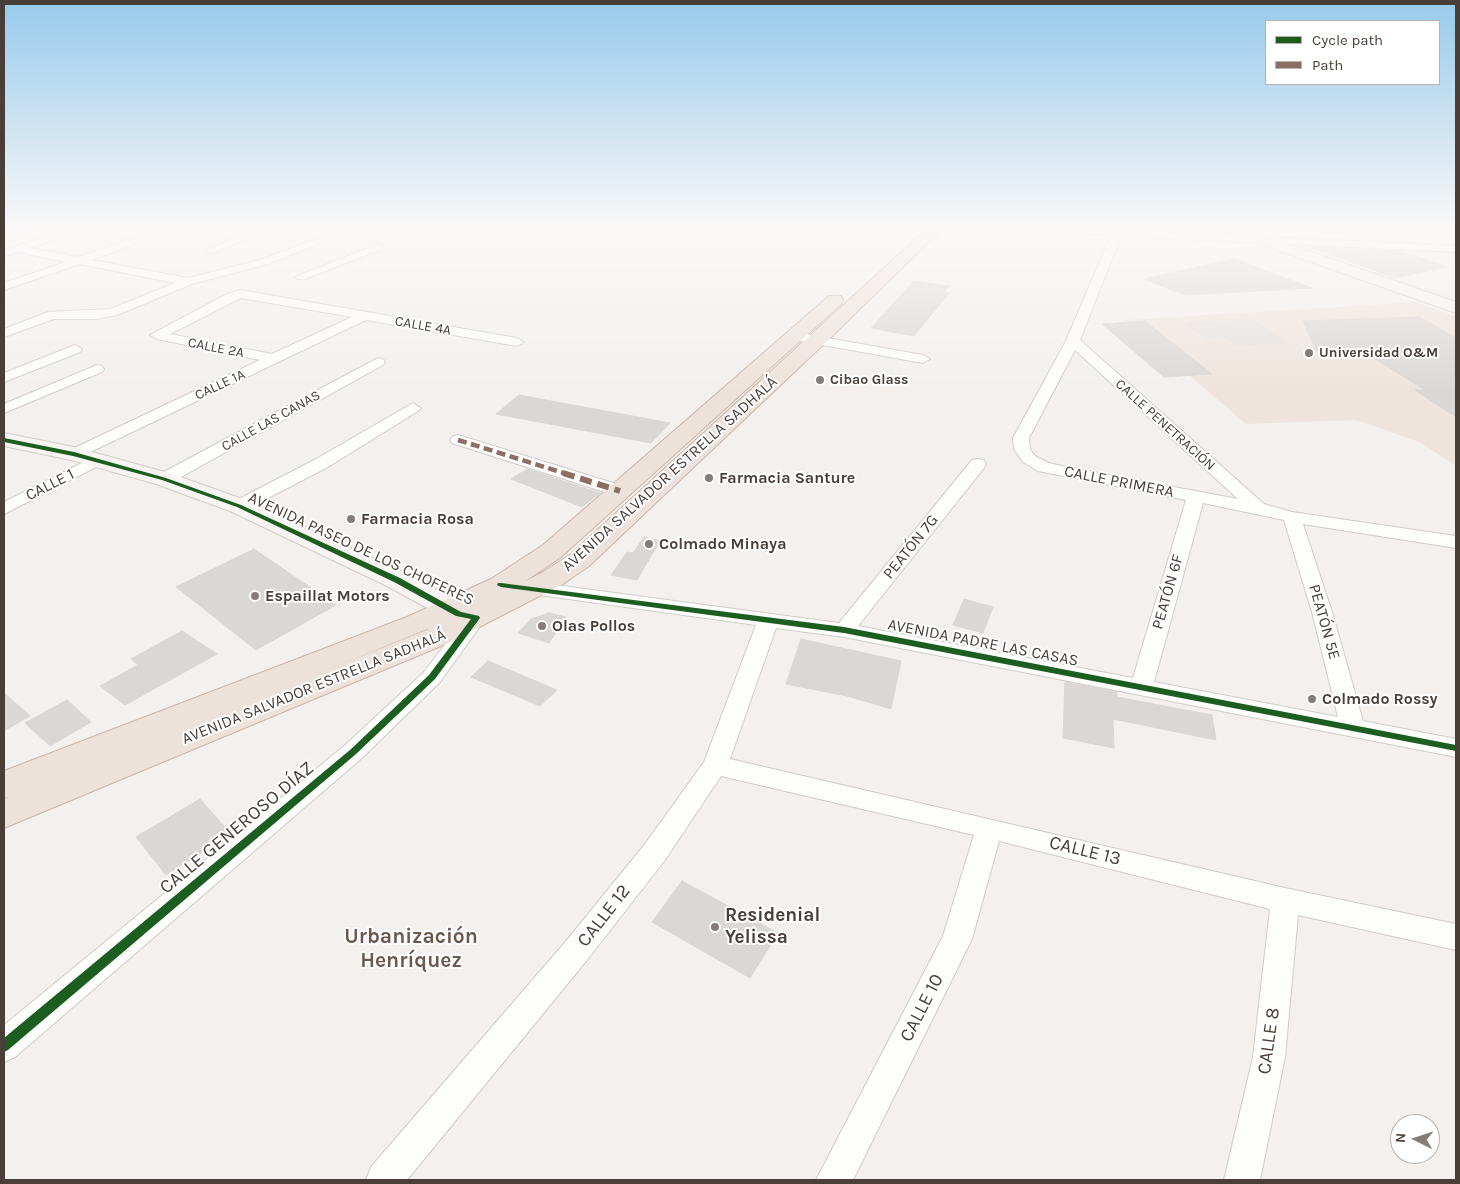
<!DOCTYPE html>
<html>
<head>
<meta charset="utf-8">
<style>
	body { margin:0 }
	#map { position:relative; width:1460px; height:1184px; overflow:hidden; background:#f3f0ee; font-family:Karla,sans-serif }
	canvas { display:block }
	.frame { position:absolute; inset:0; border:5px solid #4a3e39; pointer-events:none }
	.legend { position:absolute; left:1265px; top:20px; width:175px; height:65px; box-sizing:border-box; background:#fff; border:1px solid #b7b2b0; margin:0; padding:6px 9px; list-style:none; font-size:15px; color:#4a3e39 }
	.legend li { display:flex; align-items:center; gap:10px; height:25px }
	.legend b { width:25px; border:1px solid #b7b2b0 }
	.north { position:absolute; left:1390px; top:1114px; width:50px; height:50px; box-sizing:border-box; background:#fff; border:1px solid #b7b2b0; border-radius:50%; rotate:274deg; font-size:14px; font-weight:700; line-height:20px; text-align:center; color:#4a3e39 }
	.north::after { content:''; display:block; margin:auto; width:18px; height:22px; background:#857c78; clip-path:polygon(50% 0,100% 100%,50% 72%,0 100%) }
</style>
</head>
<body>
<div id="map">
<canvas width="1460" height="1184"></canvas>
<div class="frame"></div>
<ul class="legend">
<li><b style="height:6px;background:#1b5e20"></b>Cycle path</li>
<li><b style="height:6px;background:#8d6e63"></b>Path</li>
</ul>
<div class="north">N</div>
</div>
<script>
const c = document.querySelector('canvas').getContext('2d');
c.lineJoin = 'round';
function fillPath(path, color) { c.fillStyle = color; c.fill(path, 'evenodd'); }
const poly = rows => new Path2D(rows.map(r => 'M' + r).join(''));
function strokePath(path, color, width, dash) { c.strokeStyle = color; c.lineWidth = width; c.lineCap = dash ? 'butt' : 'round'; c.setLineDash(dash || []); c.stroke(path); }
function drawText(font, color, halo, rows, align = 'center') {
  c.font = font + ' Karla,sans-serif'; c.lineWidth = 4; c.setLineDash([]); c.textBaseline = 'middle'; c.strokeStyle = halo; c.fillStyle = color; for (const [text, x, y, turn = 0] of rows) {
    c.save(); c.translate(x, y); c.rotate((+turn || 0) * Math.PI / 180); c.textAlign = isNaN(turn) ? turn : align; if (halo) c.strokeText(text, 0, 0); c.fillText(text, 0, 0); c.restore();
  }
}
const education = poly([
	[1416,302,1456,316,1456,385,1429,387,1456,405,1456,466,1420,442,1356,420,1246,424,1125,320]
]);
const parking = poly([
	[1252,319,1287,343,1236,346,1225,337,1206,339,1185,323]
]);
const building = poly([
	[1316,247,1401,251,1447,267,1395,278,1315,249,1316,247],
	[1235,259,1312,288,1185,295,1143,279,1235,259],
	[914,281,949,286,944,292,949,293,914,336,871,328,914,281],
	[1419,317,1456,338,1456,417,1415,390,1425,390,1363,351,1316,350,1303,321,1419,317],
	[1145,321,1171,342,1212,374,1164,377,1102,324,1145,321],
	[519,395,670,423,651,443,496,414,519,395],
	[527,469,600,493,582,507,511,479,527,469],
	[644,537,660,541,637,580,611,575,627,552,633,553,644,537],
	[254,549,336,605,256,650,176,587,254,549],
	[964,599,993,607,983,633,953,625,964,599],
	[549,613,566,617,549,643,518,633,531,619,549,613],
	[182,631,217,654,125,705,100,686,138,665,131,659,182,631],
	[801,639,901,661,891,709,847,696,786,684,801,639],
	[488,661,557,690,540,706,471,677,488,661],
	[1065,682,1117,692,1117,697,1212,715,1216,740,1113,719,1114,748,1063,738,1065,682],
	[4,693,30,716,4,731,4,693],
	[67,700,91,722,50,746,25,723,67,700],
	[200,799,231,834,166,875,136,837,200,799],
	[682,881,778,933,750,978,652,922,682,881]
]);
const street = poly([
	[79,226,95,226,30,248,78,257,168,226,183,226,92,260,188,278,260,260,342,229,351,231,268,264,192,284,117,315,97,319,54,319,4,337,4,329,48,312,110,309,175,283,80,264,4,290,4,283,66,262,18,252,4,256,4,250,79,226],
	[263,226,277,226,213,253,209,254,204,251,263,226],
	[974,226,1045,226,1456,246,1456,252,1121,236,1080,340,1264,504,1292,512,1456,536,1456,548,1303,524,1332,612,1363,721,1456,739,1456,757,844,637,776,628,730,759,1285,888,1456,924,1456,950,1298,915,1285,1057,1260,1180,1224,1180,1253,1057,1270,909,999,841,972,939,853,1180,816,1180,943,936,974,835,721,776,665,860,587,960,407,1180,366,1180,371,1167,567,940,645,844,704,762,756,625,525,593,518,591,515,587,518,583,525,581,839,623,972,460,978,459,984,460,986,464,984,468,858,626,1133,678,1186,500,1038,471,1023,462,1014,449,1013,438,1066,341,1111,235,979,229,974,226],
	[1075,350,1238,499,1062,466,1049,463,1035,456,1030,449,1029,438,1075,350],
	[1203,503,1284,520,1312,612,1338,717,1154,682,1203,503],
	[378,244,382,245,382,249,305,279,297,279,295,277,378,244],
	[240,290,517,338,524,342,517,346,366,320,80,457,68,457,66,454,68,451,260,360,157,339,150,335,227,294,240,290],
	[241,298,352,317,272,354,170,334,241,298],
	[794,332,923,355,930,359,923,363,789,339,787,336,794,332],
	[75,345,82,349,80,352,4,382,4,373,75,345],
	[378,358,383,359,385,362,383,365,170,483,164,484,158,483,156,479,158,475,378,358],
	[97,365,102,366,104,369,102,372,4,413,4,404,97,365],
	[413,403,421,408,418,411,328,467,245,510,233,510,230,506,233,502,316,459,413,403],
	[458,435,626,487,629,491,626,495,620,496,614,495,452,443,450,440,452,437,458,435],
	[96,456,102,458,104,461,102,464,4,514,4,502,96,456],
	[476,611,483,613,486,618,440,682,362,758,15,1057,4,1062,4,1025,344,746,424,672,469,613,476,611]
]);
const secondary = poly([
	[1215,226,1236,226,1456,302,1456,313,1217,229,1215,226],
	[4,433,74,447,172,474,248,501,407,574,468,607,482,611,486,617,482,623,472,626,449,620,387,586,230,511,156,484,71,460,4,446,4,433]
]);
const highway = poly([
	[930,226,945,226,824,344,589,566,563,584,446,644,4,828,4,799,9,797,4,798,4,771,407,617,491,579,543,545,829,296,841,296,843,300,841,304,561,557,524,582,543,572,571,554,930,226],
	[427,629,429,629,327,670,427,629]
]);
const quietFar1 = poly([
	[458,440,567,474]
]);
const quiet = poly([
	[563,473,620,491]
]);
const cycleway = poly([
	[4,438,74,452,166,478,241,505,400,578,461,612,479,616,480,618,435,679,356,754,8,1050,4,1052,4,1038,350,750,429,675,471,619,456,616,394,582,237,507,162,480,73,456,4,442,4,438],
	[498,583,501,583,844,627,1456,745,1456,751,844,633,501,587,497,585,498,583]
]);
const markers = [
	[1309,353,5,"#857c78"],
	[820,380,5,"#857c78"],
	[709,478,5,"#857c78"],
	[351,519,5,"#857c78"],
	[649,544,5,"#857c78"],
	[255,596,5,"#857c78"],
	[542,626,5,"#857c78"],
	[1312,699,5,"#857c78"],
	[715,927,5,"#857c78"]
];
const farStreetnames = [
	["CALLE 4A",423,326,10],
	["CALLE 2A",216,348,11],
	["CALLE 1A",220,385,-25],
	["CALLE LAS CANAS",271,421,-29],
	["CALLE PENETRACIÓN",1165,425,42]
];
const farPoinames = [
	["Universidad O&M",1319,353],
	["Cibao Glass",830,380]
];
const streetNames = [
	["AVENIDA SALVADOR ESTRELLA SADHALÁ",670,474,-42],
	["CALLE PRIMERA",1119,482,11],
	["CALLE 1",50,485,-27],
	["PEATÓN 7G",911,547,-51],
	["AVENIDA PASEO DE LOS CHOFERES",361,549,25],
	["PEATÓN 6F",1168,592,-74],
	["PEATÓN 5E",1324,622,74],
	["AVENIDA PADRE LAS CASAS",983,643,11],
	["AVENIDA SALVADOR ESTRELLA SADHALÁ",314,687,-22]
];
const poiNames = [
	["Farmacia Santure",719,478],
	["Farmacia Rosa",361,519],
	["Colmado Minaya",659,544],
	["Espaillat Motors",265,596],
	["Olas Pollos",552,626],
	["Colmado Rossy",1322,699]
];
const nearStreetnames = [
	["CALLE GENEROSO DÍAZ",237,828,-40],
	["CALLE 13",1085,851,14],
	["CALLE 12",604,916,-52],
	["CALLE 10",922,1008,-63],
	["CALLE 8",1269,1041,-82]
];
const nearPoinames = [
	["Residenial",725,916],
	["Yelissa",725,938]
];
const nearNeighbourhoodnames = [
	["Urbanización",411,937],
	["Henríquez",411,961]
];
fillPath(education, '#eee4dd');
fillPath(parking, '#e5e1df');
fillPath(building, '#dbd7d5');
strokePath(building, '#dbd6d3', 1);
strokePath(street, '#d0ccca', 2);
strokePath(secondary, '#d4ccc6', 2);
strokePath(highway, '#cbb5a9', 2);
fillPath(street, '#fdfdfc');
fillPath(secondary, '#f7f4f1');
fillPath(highway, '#ede2db');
strokePath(quietFar1, '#8d6e63', 4.5, [9, 4.5]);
strokePath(quiet, '#8d6e63', 6, [12, 6]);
fillPath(cycleway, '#1b5e20');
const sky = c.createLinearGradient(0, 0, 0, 392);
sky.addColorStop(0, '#97caec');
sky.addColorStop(0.58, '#faf8f7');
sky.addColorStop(1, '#faf8f700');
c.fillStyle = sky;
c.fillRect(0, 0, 1460, 392);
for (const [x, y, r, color] of markers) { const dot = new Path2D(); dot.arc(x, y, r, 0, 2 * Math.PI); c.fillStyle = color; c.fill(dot); strokePath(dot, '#fff', 2); }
drawText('14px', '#4a3e39', '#fff', farStreetnames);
drawText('bold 14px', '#4a3e39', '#fff', farPoinames, 'left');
drawText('16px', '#4a3e39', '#fff', streetNames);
drawText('bold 16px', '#4a3e39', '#fff', poiNames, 'left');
drawText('19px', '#4a3e39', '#fff', nearStreetnames);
drawText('bold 19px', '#4a3e39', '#fff', nearPoinames, 'left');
drawText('bold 21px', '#6d5850', '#fff', nearNeighbourhoodnames);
</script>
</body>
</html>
